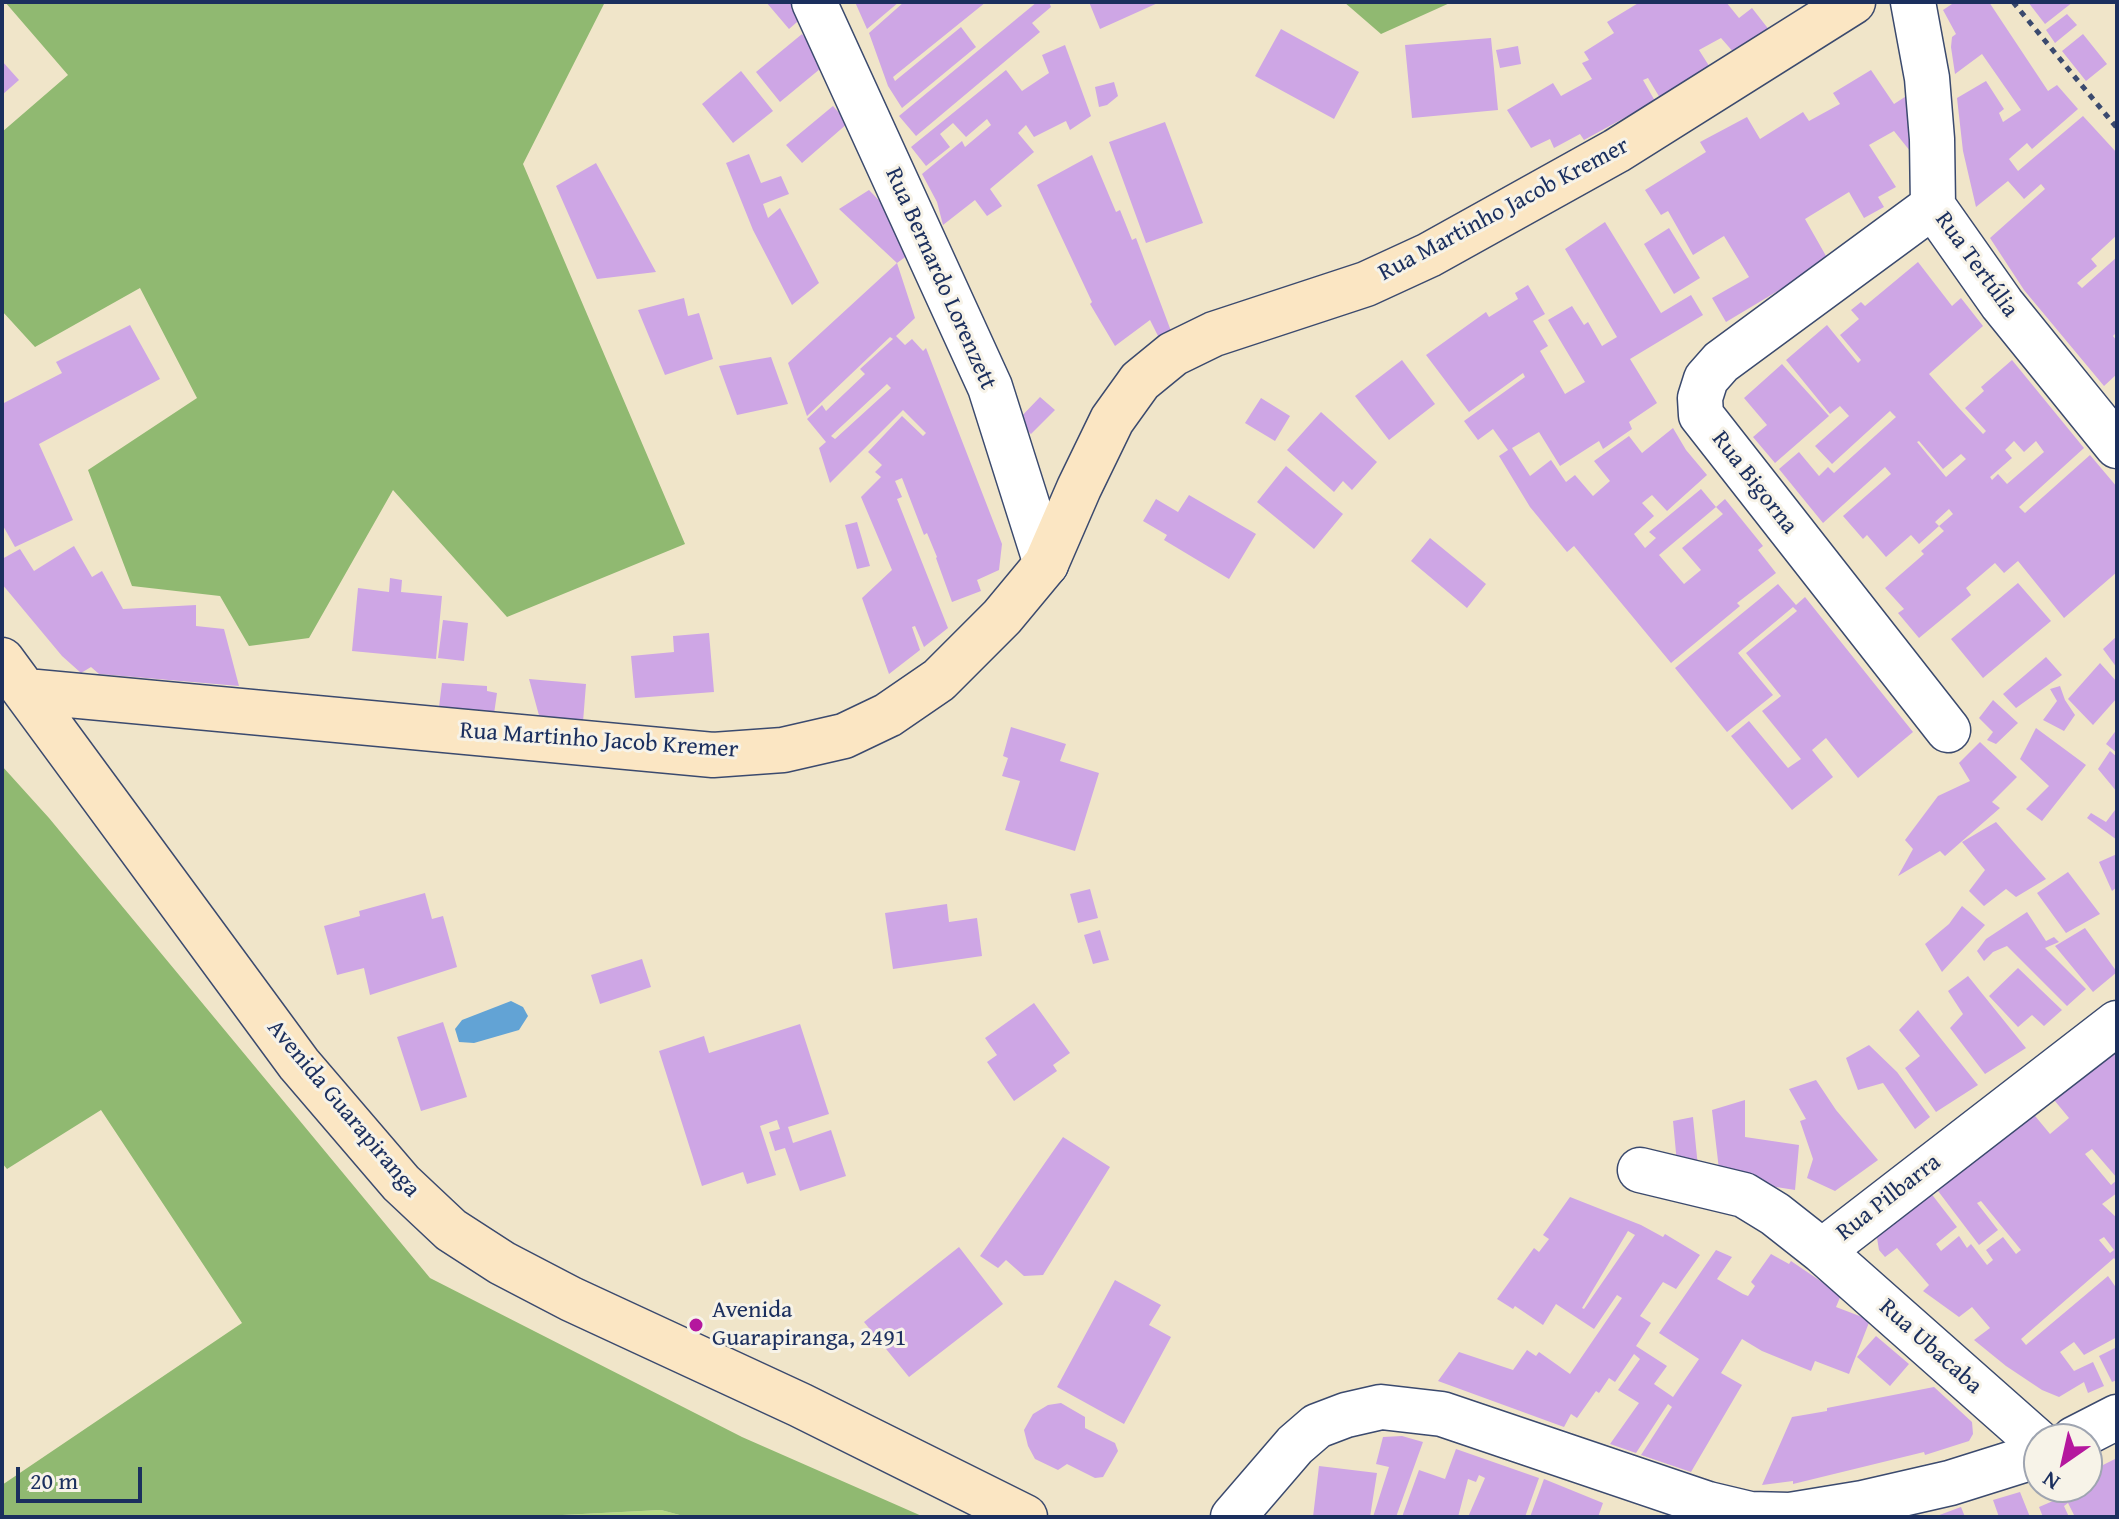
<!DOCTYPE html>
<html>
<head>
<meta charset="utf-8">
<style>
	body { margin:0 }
	#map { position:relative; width:2119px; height:1519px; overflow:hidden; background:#f0e5c9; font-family:"Gentium Book Plus",serif }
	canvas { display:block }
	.frame { position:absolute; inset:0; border:4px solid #1b2f5e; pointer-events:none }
	.north { position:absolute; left:2023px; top:1423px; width:80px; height:80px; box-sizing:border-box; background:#f7f3e8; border:2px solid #9fa5b1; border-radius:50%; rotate:214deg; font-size:22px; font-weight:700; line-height:32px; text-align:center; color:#1b2f5e }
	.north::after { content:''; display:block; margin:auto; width:28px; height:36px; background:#b5179e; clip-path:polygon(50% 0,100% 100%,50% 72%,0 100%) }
	.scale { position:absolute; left:16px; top:1467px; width:126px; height:36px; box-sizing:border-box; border:4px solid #1b2f5e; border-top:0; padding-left:10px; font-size:24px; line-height:28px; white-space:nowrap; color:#1b2f5e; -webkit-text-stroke:6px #f7f3e8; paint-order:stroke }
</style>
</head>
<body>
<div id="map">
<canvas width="2119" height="1519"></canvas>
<div class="frame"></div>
<div class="north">N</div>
<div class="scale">20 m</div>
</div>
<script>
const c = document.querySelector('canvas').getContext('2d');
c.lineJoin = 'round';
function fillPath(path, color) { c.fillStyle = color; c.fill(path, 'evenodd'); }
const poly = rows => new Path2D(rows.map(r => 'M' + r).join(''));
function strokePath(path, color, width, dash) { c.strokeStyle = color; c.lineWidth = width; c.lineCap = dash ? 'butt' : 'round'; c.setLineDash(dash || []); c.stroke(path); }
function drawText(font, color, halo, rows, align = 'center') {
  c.font = font + ' "Gentium Book Plus",serif'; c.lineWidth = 6; c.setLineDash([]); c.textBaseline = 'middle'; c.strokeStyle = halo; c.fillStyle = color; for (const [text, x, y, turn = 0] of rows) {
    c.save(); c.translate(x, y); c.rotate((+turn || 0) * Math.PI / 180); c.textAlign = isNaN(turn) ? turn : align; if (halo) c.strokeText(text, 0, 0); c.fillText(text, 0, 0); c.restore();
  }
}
const green = poly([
	[661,1510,687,1517,523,1517]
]);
const forest = poly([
	[5,2,605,2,523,164,685,544,507,617,393,490,309,638,249,646,220,596,132,586,88,470,197,398,140,288,35,347,2,311,2,132,68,75],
	[1344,2,1452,2,1381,34],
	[2,766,49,818,430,1278,742,1437,924,1517,687,1517,661,1510,523,1517,2,1517,2,1485,242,1323,101,1110,7,1169,2,1163]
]);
const water = poly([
	[511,1001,523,1007,528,1016,519,1030,474,1043,459,1042,455,1029,462,1020]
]);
const building = poly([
	[766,2,807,2,812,9,789,29],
	[855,2,899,2,867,29],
	[904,2,986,2,893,77,895,81,961,27,976,47,902,108,888,86,869,33],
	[1037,2,1049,2,1051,7,1032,23,1040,32,916,136,899,116],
	[1089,2,1160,2,1100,29],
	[1640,2,1726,2,1739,18,1752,8,1770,31,1735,54,1721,38,1699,50,1711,69,1660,98,1648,78,1643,80,1655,101,1584,140,1580,134,1554,148,1550,139,1531,148,1507,110,1553,83,1561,96,1592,79,1582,63,1589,60,1584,52,1614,33,1607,22],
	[1955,2,1989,2,2048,91,2057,85,2078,109,2032,149,2027,143,2009,159,2018,171,2083,116,2117,153,2117,235,2091,259,2097,266,2077,283,2082,288,2117,257,2117,332,2113,336,2117,341,2117,374,2104,386,2024,290,1990,238,2045,189,2041,184,2024,199,2008,181,1976,207,1963,151,1957,98,1986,81,2004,109,1999,113,2003,122,2021,110,1982,54,1955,74,1951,47,1952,37,1956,34,1943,10],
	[2028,2,2073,2,2045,24],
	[2067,14,2077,25,2055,43,2046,30],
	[1281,29,1359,72,1334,119,1255,76],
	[802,34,826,64,780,102,756,72],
	[2083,34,2107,64,2086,81,2062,51],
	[1491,38,1498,110,1412,118,1405,45],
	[1065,45,1091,116,1070,130,1066,121,1034,137,1026,125,1018,133,1034,152,990,189,1002,206,987,216,975,200,943,225,937,202,922,174,962,141,965,147,991,125,987,119,966,137,953,123,940,134,950,147,926,166,911,147,1006,70,1022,91,1049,73,1042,55],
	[1518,46,1521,64,1500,68,1496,50],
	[2,61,19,80,2,95],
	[1871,70,1894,104,1911,93,1919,114,1910,151,1894,131,1869,145,1896,187,1878,197,1884,207,1864,218,1849,192,1805,219,1830,263,1788,290,1786,286,1726,322,1712,298,1749,277,1724,236,1693,255,1668,211,1661,215,1645,190,1706,152,1700,142,1747,117,1760,139,1803,112,1809,121,1840,104,1833,93],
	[741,71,773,111,733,143,702,104],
	[1114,82,1118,96,1107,105,1099,107,1095,87],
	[833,106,848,123,802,163,786,145],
	[1165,122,1203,223,1146,243,1109,142],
	[749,154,761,183,781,176,789,194,763,204,768,218,780,208,819,283,792,305,753,230,726,163],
	[1092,155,1116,212,1120,210,1132,240,1136,238,1171,331,1159,338,1150,320,1115,346,1090,304,1092,302,1037,185],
	[596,163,656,272,597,279,556,186],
	[869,190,922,245,897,263,915,318,896,336,905,345,912,339,923,351,926,348,1002,544,999,570,977,580,981,591,952,602,936,558,937,557,927,533,924,535,902,478,895,481,902,497,897,499,948,628,924,647,915,626,912,627,920,650,889,674,862,598,892,570,861,497,881,477,875,472,882,465,868,452,902,416,923,436,926,433,903,410,830,483,819,448,826,442,807,419,822,405,826,411,865,374,860,369,893,339,890,337,807,416,788,363,897,263,839,209],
	[887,384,891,388,835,439,831,436],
	[1605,222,1661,313,1691,295,1703,315,1630,359,1657,403,1629,422,1632,429,1603,449,1599,441,1560,466,1539,432,1512,448,1530,476,1551,460,1566,482,1575,475,1593,496,1610,481,1594,461,1629,436,1642,453,1673,428,1686,450,1707,475,1667,511,1652,495,1642,503,1654,516,1634,534,1645,548,1656,538,1649,532,1701,489,1716,507,1659,555,1684,584,1701,570,1682,548,1723,514,1716,507,1725,499,1763,546,1758,550,1776,573,1737,603,1740,606,1671,663,1574,546,1567,552,1530,507,1499,456,1508,450,1493,429,1478,440,1464,421,1525,377,1523,373,1469,412,1426,355,1486,312,1489,317,1518,299,1515,293,1528,285,1545,314,1533,321,1548,346,1540,351,1565,394,1585,382,1548,320,1572,306,1584,325,1588,322,1602,346,1617,337,1565,249],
	[1669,228,1700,278,1674,294,1644,244],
	[1918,262,1952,306,1961,298,1983,326,1929,374,1958,407,1983,434,1986,431,1965,408,1984,391,1981,387,2012,360,2084,448,2019,507,2025,513,2090,455,2117,487,2117,572,2064,618,2018,561,2004,573,1995,563,1966,588,1971,595,1919,638,1898,613,1904,609,1885,588,1924,554,1921,551,1944,531,1939,526,1919,544,1911,535,1886,557,1867,535,1863,539,1843,516,1891,474,1885,467,1823,523,1779,469,1799,452,1819,476,1828,467,1834,473,1896,417,1890,411,1832,464,1815,446,1849,416,1840,406,1830,414,1786,360,1827,325,1858,363,1861,360,1840,335,1859,319,1851,310,1861,302,1865,306],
	[1919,441,1943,469,1961,454,1966,459,1946,477,1917,442],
	[2014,441,2024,452,2036,441,2044,452,2007,484,1998,474,1992,480,1990,477,2012,458,2005,450],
	[1949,509,1953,514,1939,526,1935,522],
	[684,298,688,316,699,313,713,359,665,375,638,310],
	[130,325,160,379,39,444,73,520,15,547,2,524,2,404,62,373,56,362],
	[771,357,788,404,737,415,719,366],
	[1402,360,1435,404,1389,440,1355,396],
	[1782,364,1829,416,1775,463,1753,437,1767,425,1744,398],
	[1040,397,1055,410,1031,434,1017,421],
	[1261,398,1290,416,1275,441,1245,423],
	[1321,412,1377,462,1352,490,1343,481,1334,492,1287,450],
	[1286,466,1343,514,1314,549,1257,502],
	[1189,495,1256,534,1229,579,1164,540,1167,535,1143,521,1156,499,1178,512],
	[857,522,870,566,857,569,845,525],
	[1430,538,1486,584,1467,608,1411,561],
	[74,546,92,577,102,571,123,609,196,605,196,626,224,629,239,686,99,674,91,667,81,673,62,656,2,584,2,559,20,549,34,571],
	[390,578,402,580,401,592,442,596,436,659,352,651,358,588,389,592],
	[2018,583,2051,621,1983,678,1951,639],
	[1778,584,1796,605,1805,597,1913,732,1858,778,1826,738,1812,750,1833,777,1792,810,1731,736,1749,721,1788,768,1801,759,1762,711,1781,696,1746,653,1797,611,1793,607,1738,653,1773,695,1727,732,1675,668],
	[443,620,468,623,464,661,438,658],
	[709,633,714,692,635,698,631,656,674,652,673,636],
	[2117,636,2117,668,2103,649],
	[2046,657,2062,675,2016,708,2003,694],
	[2100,663,2117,682,2117,698,2093,725,2068,699],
	[529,679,586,684,583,722,540,719],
	[442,683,487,686,487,691,497,693,494,714,439,707],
	[2060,686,2065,700,2075,715,2064,731,2043,720,2057,701,2050,689],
	[1993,700,2018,723,1996,744,1987,740,1993,732,1979,718],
	[1011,727,1066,744,1060,761,1099,773,1075,851,1005,830,1020,781,1002,776,1008,758,1003,756],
	[2036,728,2086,765,2042,821,2026,809,2049,786,2020,759],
	[2117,729,2117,753,2106,744],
	[1980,742,2017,777,1992,802,2000,808,1945,856,1940,851,1898,876,1913,849,1905,840,1938,796,1970,781,1959,763],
	[2110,751,2117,757,2117,792,2098,769],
	[2115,810,2117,811,2117,840,2087,818,2091,813,2106,822],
	[1996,822,2046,879,2016,897,2006,889,1984,906,1969,891,1985,870,1962,842],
	[2117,854,2117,887,2112,891,2099,862],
	[2068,872,2100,914,2066,933,2037,893],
	[1090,889,1098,918,1078,923,1070,894],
	[425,893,432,919,443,916,457,967,370,995,364,968,337,975,324,926,360,916,359,911],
	[947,904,949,922,977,918,982,956,893,969,885,913],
	[1962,906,1985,925,1942,972,1925,944,1949,924],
	[2027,912,2046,941,2054,937,2059,942,2045,948,2086,989,2067,1006,2007,946,1993,952,1984,961,1977,951,1986,939],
	[2085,928,2117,972,2093,992,2055,946],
	[1100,930,1109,960,1093,964,1084,935],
	[642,959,651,987,600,1004,591,975],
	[2018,968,2062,1010,2044,1026,2032,1015,2018,1027,1989,996],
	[1968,976,2026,1048,1985,1074,1950,1028,1963,1014,1948,991],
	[1034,1003,1070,1053,1053,1065,1057,1071,1014,1101,987,1062,997,1055,985,1038],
	[1918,1010,1978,1085,1936,1112,1905,1068,1920,1056,1899,1030],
	[443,1022,467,1097,421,1111,397,1037],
	[800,1024,829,1114,788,1127,793,1143,831,1130,846,1176,800,1191,785,1148,775,1151,769,1132,780,1129,777,1120,760,1126,776,1175,747,1184,743,1172,702,1186,659,1051,704,1036,709,1053],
	[2117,1042,2117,1178,2092,1149,2085,1154,2111,1185,2117,1180,2117,1193,2102,1204,2117,1218,2117,1262,2114,1258,2021,1339,2026,1345,2108,1276,2117,1289,2117,1337,2084,1355,2074,1342,2060,1352,2074,1371,2093,1362,2104,1386,2088,1393,2084,1382,2059,1397,2042,1390,2006,1366,1974,1340,1990,1328,1972,1307,1959,1317,1923,1291,1929,1285,1897,1248,1885,1257,1879,1250,1877,1238,1880,1227,1930,1192,1957,1227,1936,1244,1941,1251,1959,1236,1967,1248,1971,1244,1987,1265,1993,1260,1986,1250,2003,1237,2016,1254,2021,1250,1981,1201,1977,1203,1998,1230,1979,1245,1935,1187,2031,1111,2050,1134,2069,1118,2050,1095],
	[2104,1237,2114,1250,2110,1253,2099,1240],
	[1869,1045,1897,1072,1930,1117,1915,1129,1883,1083,1858,1090,1846,1058],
	[1816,1080,1836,1110,1878,1160,1835,1191,1807,1178,1813,1159,1800,1121,1806,1119,1789,1089],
	[1745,1100,1745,1137,1799,1145,1795,1190,1720,1178,1712,1110],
	[1693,1117,1699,1177,1678,1174,1673,1121],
	[1063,1137,1110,1167,1043,1275,1024,1276,1006,1260,998,1268,980,1256],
	[1570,1197,1641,1225,1663,1237,1665,1234,1700,1255,1676,1289,1663,1282,1640,1316,1651,1323,1636,1346,1667,1366,1654,1384,1673,1397,1699,1359,1659,1333,1716,1250,1732,1257,1717,1279,1743,1294,1748,1296,1755,1286,1751,1282,1771,1254,1789,1264,1791,1261,1841,1295,1836,1307,1870,1320,1849,1374,1815,1361,1811,1371,1762,1351,1742,1339,1721,1373,1742,1385,1691,1472,1641,1455,1672,1407,1668,1404,1636,1453,1610,1444,1639,1403,1618,1390,1640,1359,1634,1354,1615,1382,1609,1378,1599,1393,1596,1391,1577,1418,1571,1414,1564,1427,1438,1381,1459,1352,1513,1370,1527,1350,1536,1356,1539,1352,1570,1374,1622,1298,1617,1295,1594,1329,1556,1304,1543,1325,1515,1306,1513,1309,1497,1299,1534,1248,1539,1252,1549,1239,1543,1235],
	[1628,1231,1635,1235,1584,1309,1582,1308],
	[959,1247,1003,1304,909,1377,864,1322],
	[1115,1280,1161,1305,1149,1325,1171,1337,1124,1424,1057,1387],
	[1876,1336,1909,1364,1890,1386,1857,1357],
	[2117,1347,2117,1380,2112,1382,2099,1356],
	[1934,1387,1972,1422,1973,1434,1969,1441,1925,1455,1924,1452,1793,1484,1793,1481,1762,1485,1792,1417,1827,1411,1827,1408],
	[1061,1403,1085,1417,1085,1428,1115,1443,1118,1451,1103,1477,1095,1478,1067,1464,1058,1470,1035,1459,1028,1446,1024,1430,1033,1414,1048,1405],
	[1402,1436,1423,1442,1396,1517,1373,1517,1389,1467,1376,1464,1383,1437],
	[1456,1449,1539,1478,1525,1517,1468,1517,1485,1478,1479,1475,1476,1482,1468,1479,1458,1517,1402,1517,1419,1470,1445,1479],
	[2117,1458,2117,1517,2075,1517,2068,1503,2064,1506,2069,1517,2043,1517,2039,1507,2060,1498,2054,1487,2087,1487,2087,1473],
	[1319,1466,1377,1473,1370,1517,1313,1517],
	[1544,1479,1603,1503,1598,1517,1530,1517],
	[2020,1492,2030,1517,1999,1517,1993,1500],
	[1961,1507,1965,1517,1934,1517]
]);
const path = poly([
	[2013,2,2117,128]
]);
const street = poly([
	[814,2,990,387,1046,564],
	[1913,2,1927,78,1932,139,1933,206,2002,304,2117,446],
	[1933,206,1721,362,1706,379,1700,398,1701,415,1948,730],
	[1640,1170,1744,1195,1775,1214,1822,1251,2117,1023],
	[1822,1251,2039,1443],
	[2074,1439,2117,1417],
	[1233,1517,1295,1445,1317,1426,1346,1415,1381,1407,1442,1414,1708,1504,1750,1514,1790,1515,1863,1503,1950,1483,2039,1455]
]);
const secondary = poly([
	[2,660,299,1064,401,1183,451,1230,502,1263,571,1299,800,1405,1025,1517],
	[26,691,713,755,783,750,844,736,888,715,939,680,1002,617,1046,564,1079,488,1112,420,1140,381,1173,354,1214,334,1366,284,1429,255,1616,151,1853,2]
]);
const markers = [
	[696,1325,8,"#b5179e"]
];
const streetNames = [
	["Rua Martinho Jacob Kremer",1504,210,-28],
	["Rua Tertúlia",1976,265,54],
	["Rua Bernardo Lorenzett",940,279,66],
	["Rua Bigorna",1754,483,52],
	["Rua Martinho Jacob Kremer",599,741,4],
	["Avenida Guarapiranga",343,1109,50],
	["Rua Pilbarra",1889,1198,-38],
	["Rua Ubacaba",1930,1347,42]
];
const poiNames = [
	["Avenida",712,1311],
	["Guarapiranga, 2491",712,1339]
];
fillPath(green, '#b5d983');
fillPath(forest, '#90b971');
fillPath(water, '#62a3d5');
fillPath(building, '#cea6e5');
strokePath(street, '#3b4a6e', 47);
strokePath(secondary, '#3b4a6e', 47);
strokePath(path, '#3b4a6e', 5, [6, 6]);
strokePath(street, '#fff', 44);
strokePath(secondary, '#fbe6c3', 44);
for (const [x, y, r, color] of markers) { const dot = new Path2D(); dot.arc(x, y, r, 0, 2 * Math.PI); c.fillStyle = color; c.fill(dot); strokePath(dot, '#f7f3e8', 3); }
drawText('24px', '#1b2f5e', '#f7f3e8', streetNames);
drawText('24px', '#1b2f5e', '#f7f3e8', poiNames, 'left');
</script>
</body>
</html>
